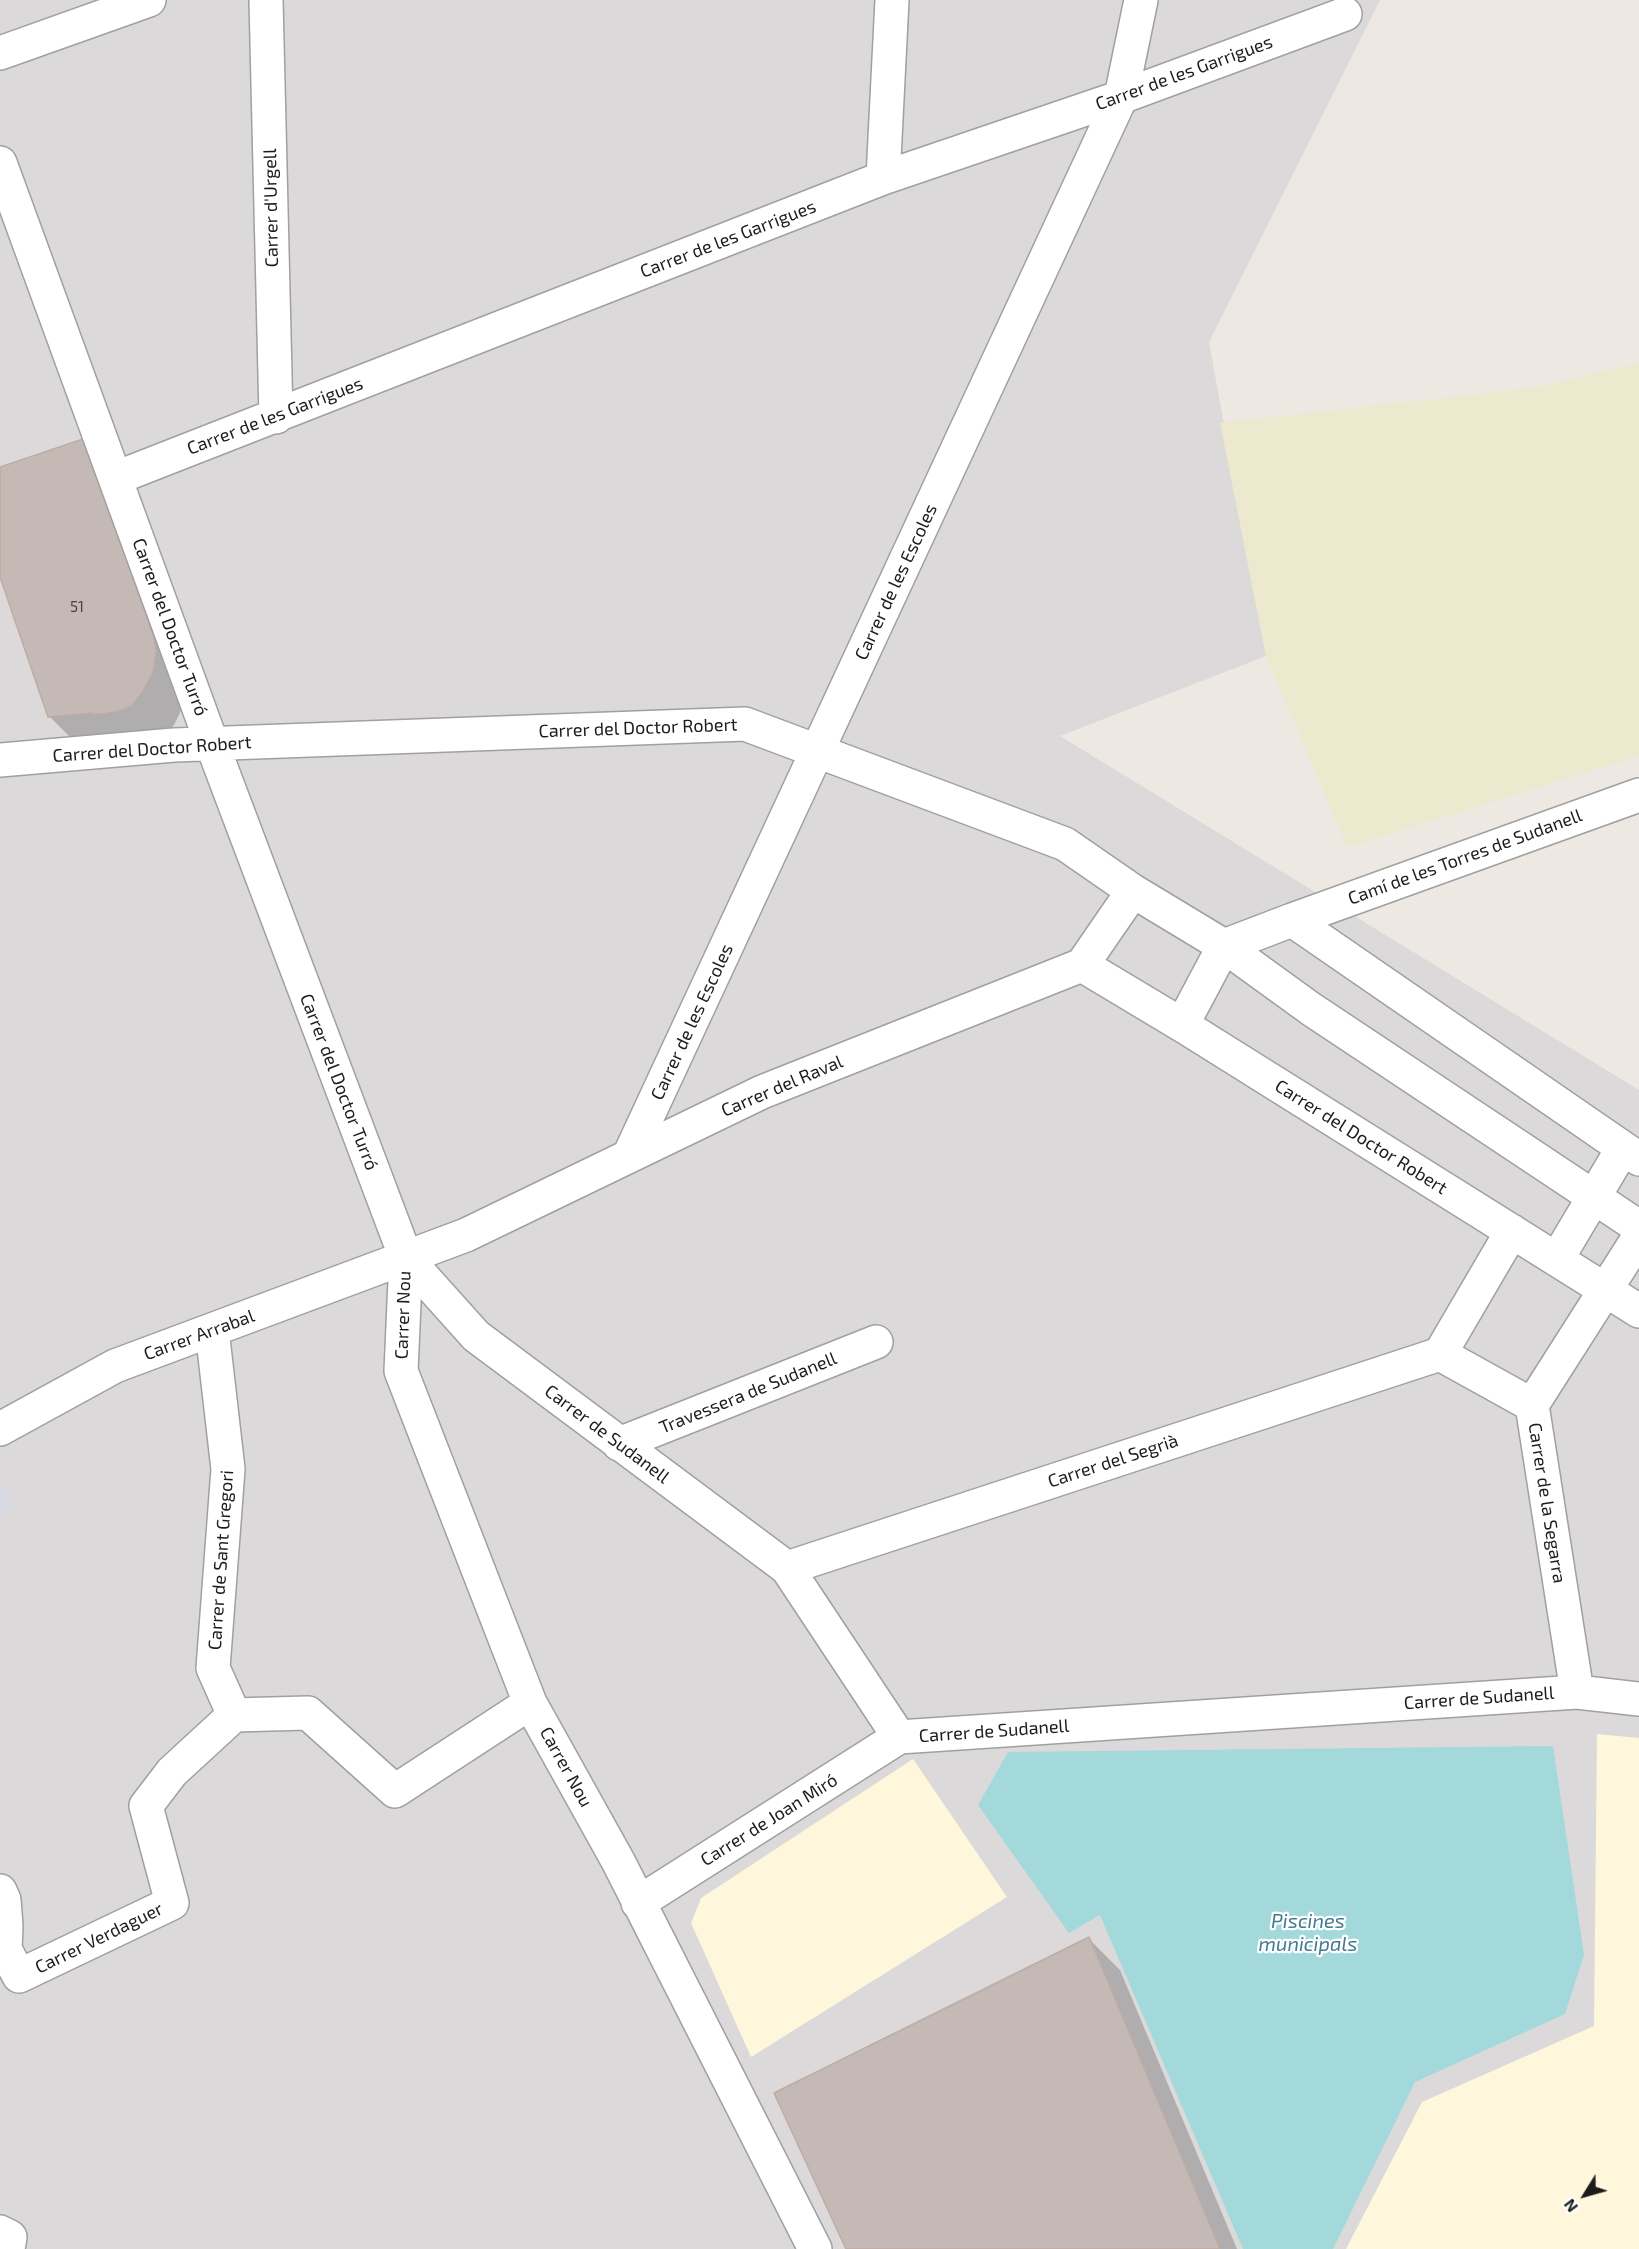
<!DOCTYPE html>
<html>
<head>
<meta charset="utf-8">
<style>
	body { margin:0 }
	#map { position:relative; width:1639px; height:2249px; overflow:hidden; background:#eee8e2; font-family:"Exo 2",sans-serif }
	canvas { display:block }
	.north { position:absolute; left:1555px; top:2165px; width:60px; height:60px; -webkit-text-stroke:4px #fff; paint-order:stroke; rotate:233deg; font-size:16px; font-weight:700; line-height:24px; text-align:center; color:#1c1c1c }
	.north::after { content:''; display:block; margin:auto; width:21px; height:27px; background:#1c1c1c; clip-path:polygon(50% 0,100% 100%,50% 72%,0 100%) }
</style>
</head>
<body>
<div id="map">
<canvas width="1639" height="2249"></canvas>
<div class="north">N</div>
</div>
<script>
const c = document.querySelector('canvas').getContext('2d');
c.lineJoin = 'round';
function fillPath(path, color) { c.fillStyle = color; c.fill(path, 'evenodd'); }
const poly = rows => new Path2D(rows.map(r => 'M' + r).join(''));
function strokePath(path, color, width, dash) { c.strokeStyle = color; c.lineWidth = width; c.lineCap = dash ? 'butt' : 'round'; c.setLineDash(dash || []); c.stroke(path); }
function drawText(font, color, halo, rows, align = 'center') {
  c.font = font + ' "Exo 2",sans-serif'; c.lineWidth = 4.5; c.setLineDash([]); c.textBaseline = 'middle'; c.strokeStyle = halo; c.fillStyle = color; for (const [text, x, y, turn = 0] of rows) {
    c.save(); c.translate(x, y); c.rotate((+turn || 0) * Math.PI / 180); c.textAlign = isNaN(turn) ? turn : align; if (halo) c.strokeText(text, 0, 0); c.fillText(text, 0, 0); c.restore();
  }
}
const residential = poly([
	[0,0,1380,0,1209,342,1266,656,1060,736,1639,1090,1639,2249,0,2249]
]);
const education = poly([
	[1597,1734,1639,1738,1639,2249,1346,2249,1422,2102,1594,2026],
	[913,1759,1007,1897,751,2057,691,1923,701,1898]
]);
const farmland = poly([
	[1639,363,1639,756,1347,847,1266,656,1220,423,1533,388]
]);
const plaza = poly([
	[0,1482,14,1507,0,1514]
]);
const water = poly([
	[1553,1746,1584,1955,1565,2014,1415,2082,1333,2249,1243,2249,1100,1915,1069,1933,978,1805,1008,1752]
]);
const shadow = poly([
	[86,440,184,704,174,725,164,736,81,748,49,716,0,572,0,469],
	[1089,1939,1120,1970,1237,2249,848,2249]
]);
const building = poly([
	[86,438,154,638,156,650,155,660,153,672,142,693,132,705,123,710,104,714,92,714,92,713,48,717,0,577,0,467,86,438],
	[1089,1937,1220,2249,846,2249,774,2093,1089,1937]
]);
const minor = poly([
	[266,0,276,417],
	[0,53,149,0],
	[0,163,212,744,406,1258,476,1336,787,1568,899,1737,1577,1692,1639,1699],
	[883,178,892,0],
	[116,478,883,178,1121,97,1345,14],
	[0,760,174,745,745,724,1065,844,1133,891,1224,946,1311,1009,1639,1227],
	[1292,920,1639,795],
	[1082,965,1187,1028,1639,1311],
	[1182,1025,1224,946,1292,920,1639,1159],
	[629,1156,1121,97,1141,0],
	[1512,1231,1440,1354,1532,1405],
	[406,1258,401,1371,530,1703,618,1861,815,2249],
	[1557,1259,1623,1148],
	[212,1330,228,1469,213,1668,234,1715],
	[0,1429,115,1366,466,1235,762,1092,1082,965,1133,891],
	[619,1444,876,1342],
	[787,1568,1440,1354],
	[1577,1692,1532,1405,1639,1237],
	[0,1891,4,1900,6,1926,5,1949,0,1955],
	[638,1903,899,1737],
	[5,1949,19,1976,172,1903,146,1806,172,1772,234,1715,308,1713,395,1791,530,1703],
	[0,2232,10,2237,8,2249]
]);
const numberNames = [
	["51",77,607]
];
const streetNames = [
	["Carrer de les Garrigues",1184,73,-20],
	["Carrer d'Urgell",271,208,-91],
	["Carrer de les Garrigues",728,239,-21],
	["Carrer de les Garrigues",275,416,-21],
	["Carrer de les Escoles",896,582,-65],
	["Carrer del Doctor Turró",170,627,70],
	["Carrer del Doctor Robert",638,728,-2],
	["Carrer del Doctor Robert",152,749,-4],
	["Camí de les Torres de Sudanell",1465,857,-20],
	["Carrer de les Escoles",692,1022,-65],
	["Carrer del Doctor Turró",339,1082,69],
	["Carrer del Raval",782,1086,-23],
	["Carrer del Doctor Robert",1361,1137,32],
	["Carrer Nou",403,1315,-88],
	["Carrer Arrabal",199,1335,-20],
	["Travessera de Sudanell",748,1393,-22],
	["Carrer de Sudanell",607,1434,37],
	["Carrer del Segrià",1113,1461,-18],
	["Carrer de la Segarra",1547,1503,81],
	["Carrer de Sant Gregori",221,1560,-86],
	["Carrer de Sudanell",1479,1698,-4],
	["Carrer de Sudanell",994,1731,-4],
	["Carrer Nou",566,1767,61],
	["Carrer de Joan Miró",769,1820,-32],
	["Carrer Verdaguer",99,1938,-26]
];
const waterNames = [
	["Piscines",1308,1921],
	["municipals",1308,1944]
];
fillPath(residential, '#dbd9da');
fillPath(education, '#fef7db');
fillPath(farmland, '#ece9ce');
fillPath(plaza, '#d7d9e3');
fillPath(water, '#a3d9db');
fillPath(shadow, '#0003');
fillPath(building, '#c5b9b6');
strokePath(building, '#bfaca5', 1.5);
strokePath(minor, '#a0a0a0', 36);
strokePath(minor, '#fff', 33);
drawText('15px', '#464342', null, numberNames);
drawText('18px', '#1c1c1c', '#fff', streetNames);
drawText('italic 20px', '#437a92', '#fff', waterNames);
</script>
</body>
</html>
